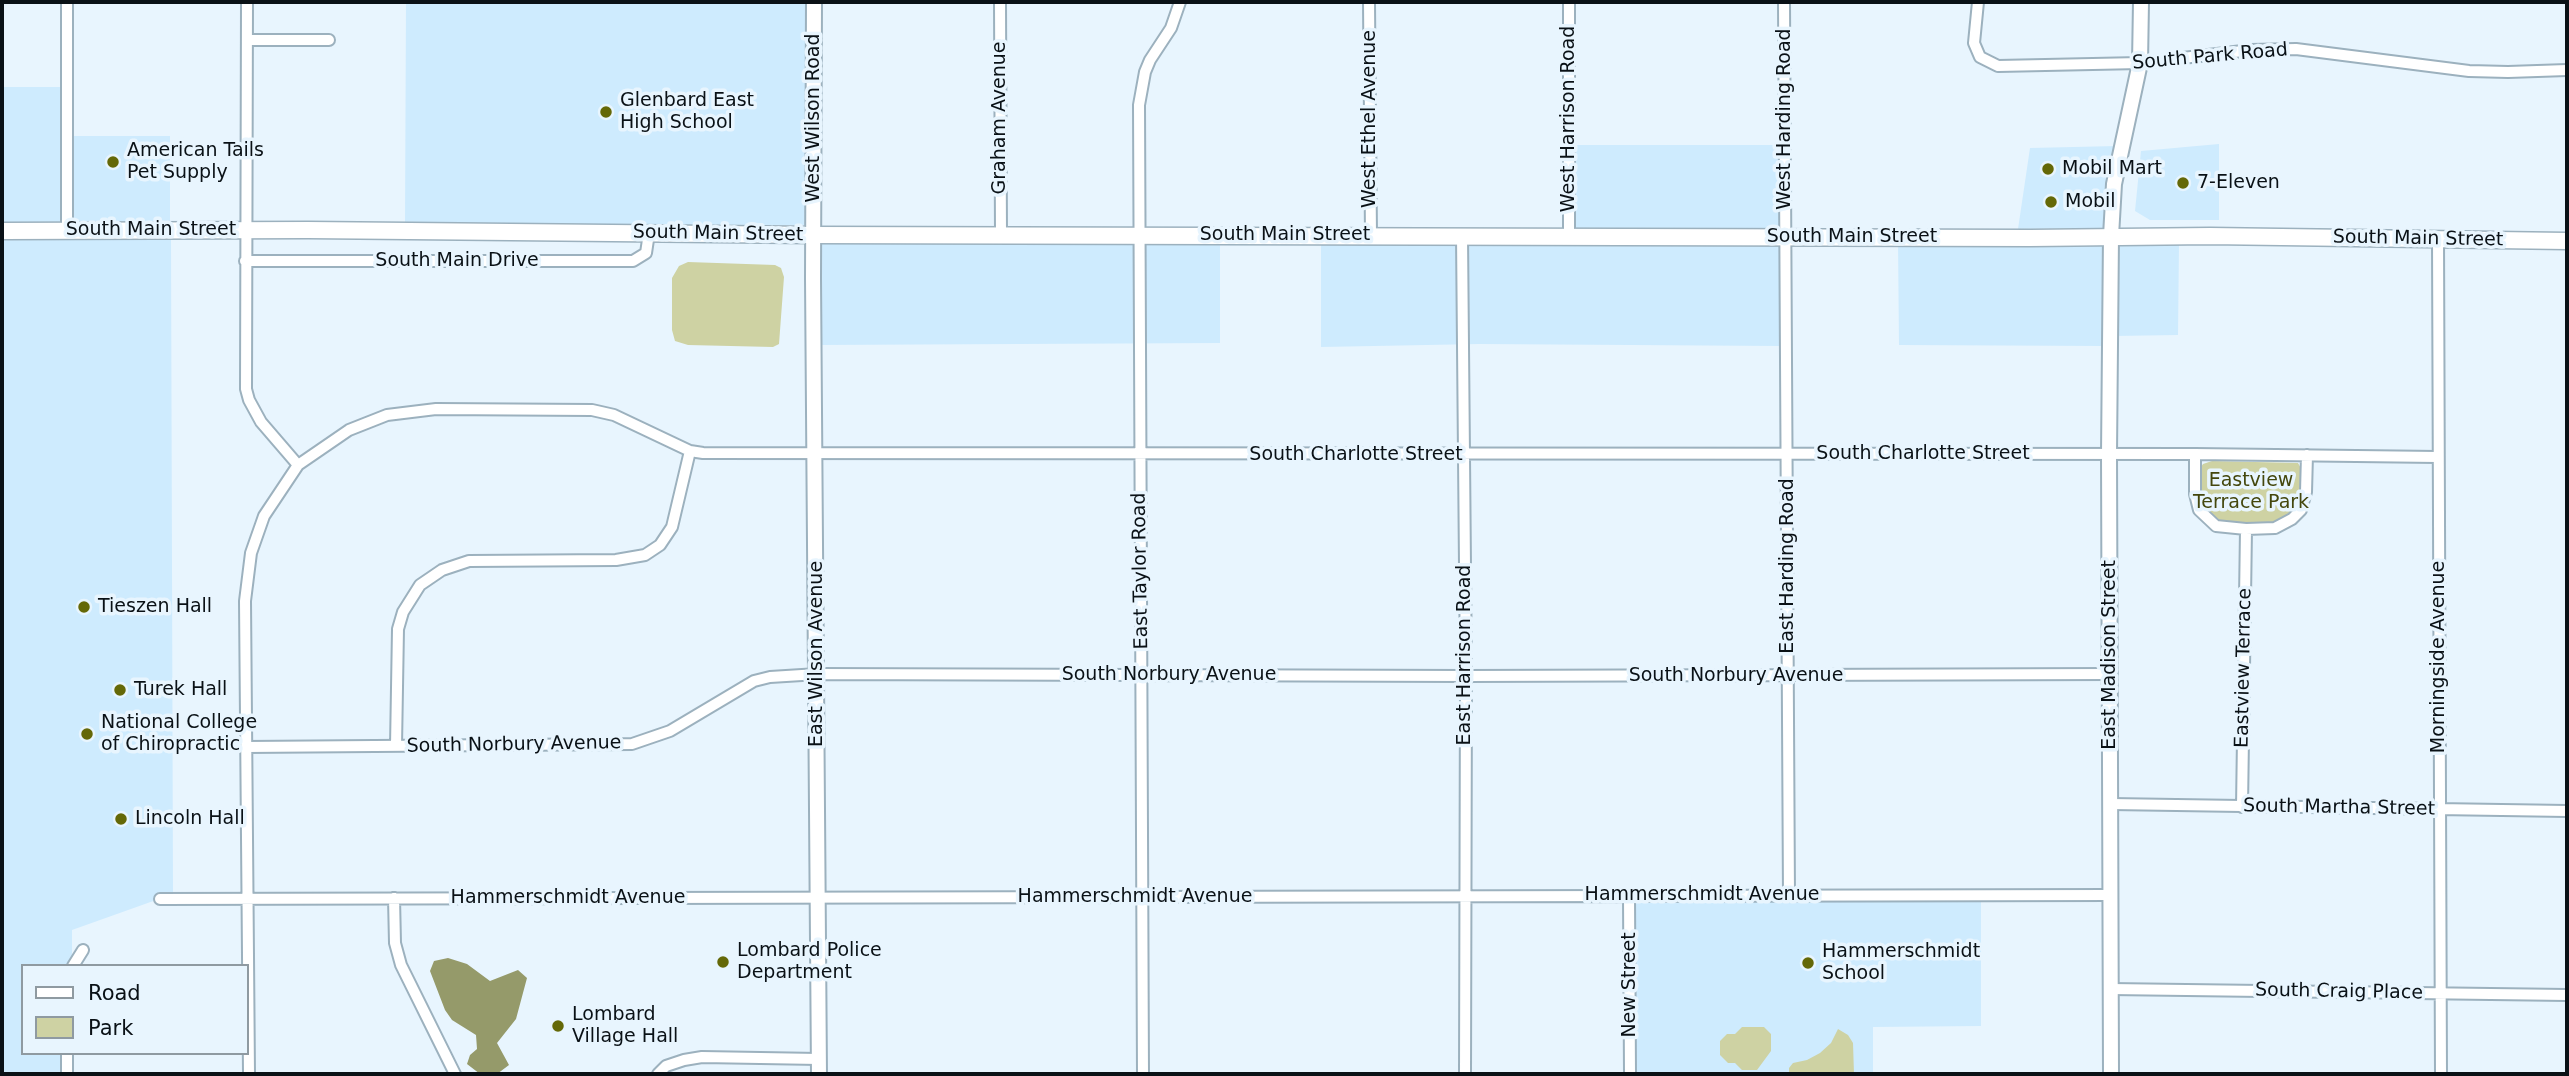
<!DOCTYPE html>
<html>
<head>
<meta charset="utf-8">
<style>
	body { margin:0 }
	#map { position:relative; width:2569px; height:1076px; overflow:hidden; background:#e8f5fe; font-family:"DejaVu Sans",sans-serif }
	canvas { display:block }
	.frame { position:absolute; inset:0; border:4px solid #0a1116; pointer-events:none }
	.legend { position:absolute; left:21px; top:964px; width:228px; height:91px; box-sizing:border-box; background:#e8f5fe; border:2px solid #8f9aa1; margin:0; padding:9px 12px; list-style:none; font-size:21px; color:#0a1116 }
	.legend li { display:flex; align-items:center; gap:14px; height:35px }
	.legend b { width:35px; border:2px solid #8f9aa1 }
</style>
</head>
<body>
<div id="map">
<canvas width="2569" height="1076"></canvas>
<div class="frame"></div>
<ul class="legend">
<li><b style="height:9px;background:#fff"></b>Road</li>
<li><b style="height:19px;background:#ced2a3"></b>Park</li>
</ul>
</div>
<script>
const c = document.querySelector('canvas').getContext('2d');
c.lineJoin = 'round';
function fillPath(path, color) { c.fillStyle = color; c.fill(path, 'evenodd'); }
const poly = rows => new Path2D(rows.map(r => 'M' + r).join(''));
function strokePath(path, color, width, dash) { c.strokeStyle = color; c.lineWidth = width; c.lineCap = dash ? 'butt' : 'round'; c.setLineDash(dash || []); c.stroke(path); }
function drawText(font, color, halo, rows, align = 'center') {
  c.font = font + ' "DejaVu Sans",sans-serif'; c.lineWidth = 7; c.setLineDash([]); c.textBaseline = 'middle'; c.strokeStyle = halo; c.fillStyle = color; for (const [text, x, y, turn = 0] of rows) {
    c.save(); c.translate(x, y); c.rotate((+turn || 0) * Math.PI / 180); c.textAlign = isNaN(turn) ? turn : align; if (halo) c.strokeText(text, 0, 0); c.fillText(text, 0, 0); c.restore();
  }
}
const built = poly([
	[406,2,805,2,806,225,405,224],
	[2,87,72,87,73,136,170,136,170,223,2,223],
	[2219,144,2219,220,2150,220,2135,211,2141,151],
	[1566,145,1790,145,1791,232,1566,230],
	[2117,146,2106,228,2018,229,2030,148],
	[2,237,171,237,173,894,72,930,72,966,23,966,23,1053,72,1053,72,1074,2,1074],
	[818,237,1220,239,1220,343,818,345],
	[1321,241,1781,241,1782,346,1479,344,1321,347],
	[1898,241,2104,241,2106,346,1899,345],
	[2114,241,2179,243,2178,335,2113,336],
	[1634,900,1981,900,1981,1026,1873,1027,1873,1074,1636,1074]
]);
const green = poly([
	[688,262,775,265,781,268,784,277,779,344,773,347,688,345,675,341,672,330,672,278,679,266],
	[2212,461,2298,463,2302,470,2299,503,2295,510,2281,522,2231,523,2219,521,2205,510,2199,495,2199,470,2203,464],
	[1742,1027,1764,1027,1771,1034,1771,1051,1757,1070,1742,1070,1735,1063,1728,1063,1720,1055,1720,1041,1727,1034,1735,1034],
	[1838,1029,1848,1035,1853,1043,1854,1074,1789,1074,1789,1068,1793,1063,1807,1060,1820,1053,1831,1043]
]);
const water = poly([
	[448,958,467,964,490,981,518,970,527,978,516,1019,497,1043,509,1065,497,1074,480,1074,467,1064,470,1055,477,1049,476,1035,452,1020,445,1010,430,971,434,961]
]);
const minor = poly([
	[67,2,67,231],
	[247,2,246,389,249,400,261,422,298,465],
	[1000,2,1001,234],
	[1369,2,1371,236],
	[1784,2,1789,895],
	[1978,2,1974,43,1980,57,1998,66,2140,63,2251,50,2296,49,2469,71,2508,72,2567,70],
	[247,40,329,40],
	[1462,236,1466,676,1465,1074],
	[1569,236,1569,2],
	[2438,239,2441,1074],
	[245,261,633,261,646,253,649,233],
	[2195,454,2195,494,2199,510,2216,526,2246,529,2275,528,2292,519,2301,510,2306,492,2307,455],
	[396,746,398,629,403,612,420,585,442,570,469,561,616,560,645,555,660,545,672,527,690,451],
	[246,747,632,744,670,731,754,681,770,677,818,674,1466,676,2110,674],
	[2111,804,2567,811],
	[2242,807,2246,529],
	[1629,896,1630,1074],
	[394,898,395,943,401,965,455,1074],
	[160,899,2110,895],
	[73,966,83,950],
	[2110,989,2567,995],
	[67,1053,67,1074],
	[249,1074,245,601,251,553,264,516,298,465,349,430,387,415,436,409,592,410,614,415,690,451,703,453,2195,454,2437,457],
	[658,1074,666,1066,684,1060,702,1057,819,1059],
	[1143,1074,1139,105,1145,72,1150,60,1171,28,1180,2]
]);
const tertiary = poly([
	[814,2,813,278,819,1074],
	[2111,1074,2109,454,2111,236,2114,184,2140,63,2141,2]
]);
const secondary = poly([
	[2,231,308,230,814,235,2030,238,2210,236,2567,241]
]);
const markers = [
	[606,112,7,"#646807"],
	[113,162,7,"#646807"],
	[2048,169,7,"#646807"],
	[2183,183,7,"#646807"],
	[2051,202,7,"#646807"],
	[84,607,7,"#646807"],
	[120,690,7,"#646807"],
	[87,734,7,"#646807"],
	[121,819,7,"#646807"],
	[723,962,7,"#646807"],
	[1808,963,7,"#646807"],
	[558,1026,7,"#646807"]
];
const streetNames = [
	["South Park Road",2210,57,-5],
	["West Wilson Road",814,118,-90],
	["Graham Avenue",1000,118,-90],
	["West Ethel Avenue",1370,119,-90],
	["West Harrison Road",1569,119,-90],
	["West Harding Road",1785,119,-90],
	["South Main Street",151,230],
	["South Main Street",718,234,1],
	["South Main Street",1285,235],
	["South Main Street",1852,237],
	["South Main Street",2418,239,1],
	["South Main Drive",457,261],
	["South Charlotte Street",1923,454],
	["South Charlotte Street",1356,455],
	["East Harding Road",1788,566,-90],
	["East Taylor Road",1141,571,-91],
	["East Wilson Avenue",817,654,-90],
	["East Harrison Road",1465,655,-90],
	["East Madison Street",2110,655,-90],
	["Morningside Avenue",2439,657,-90],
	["Eastview Terrace",2244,668,-89],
	["South Norbury Avenue",1169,675],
	["South Norbury Avenue",1736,676],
	["South Norbury Avenue",514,745,-1],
	["South Martha Street",2339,808,1],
	["Hammerschmidt Avenue",1702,895],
	["Hammerschmidt Avenue",1135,897],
	["Hammerschmidt Avenue",568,898],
	["New Street",1630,985,-90],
	["South Craig Place",2339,992,1]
];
const poiNames = [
	["Glenbard East",620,101],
	["High School",620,123],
	["American Tails",127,151],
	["Pet Supply",127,173],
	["Mobil Mart",2062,169],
	["7-Eleven",2197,183],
	["Mobil",2065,202],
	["Tieszen Hall",98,607],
	["Turek Hall",134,690],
	["National College",101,723],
	["of Chiropractic",101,745],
	["Lincoln Hall",135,819],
	["Lombard Police",737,951],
	["Department",737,973],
	["Hammerschmidt",1822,952],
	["School",1822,974],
	["Lombard",572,1015],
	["Village Hall",572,1037]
];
const parkNames = [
	["Eastview",2251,481],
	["Terrace Park",2251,503]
];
fillPath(built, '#ceebfe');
fillPath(green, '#ced2a3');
fillPath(water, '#959a6a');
strokePath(minor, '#9cb1be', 14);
strokePath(tertiary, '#9cb1be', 18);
strokePath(secondary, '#9cb1be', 19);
strokePath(minor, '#fff', 10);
strokePath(tertiary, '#fff', 14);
strokePath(secondary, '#fff', 16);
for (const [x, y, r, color] of markers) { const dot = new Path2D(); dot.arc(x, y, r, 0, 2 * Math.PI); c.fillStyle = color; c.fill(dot); strokePath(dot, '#e8f5fe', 2.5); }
drawText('19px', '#0a1116', '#e8f5fe', streetNames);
drawText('19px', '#0a1116', '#e8f5fe', poiNames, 'left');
drawText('19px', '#44470d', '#e8f5fe', parkNames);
</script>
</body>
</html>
